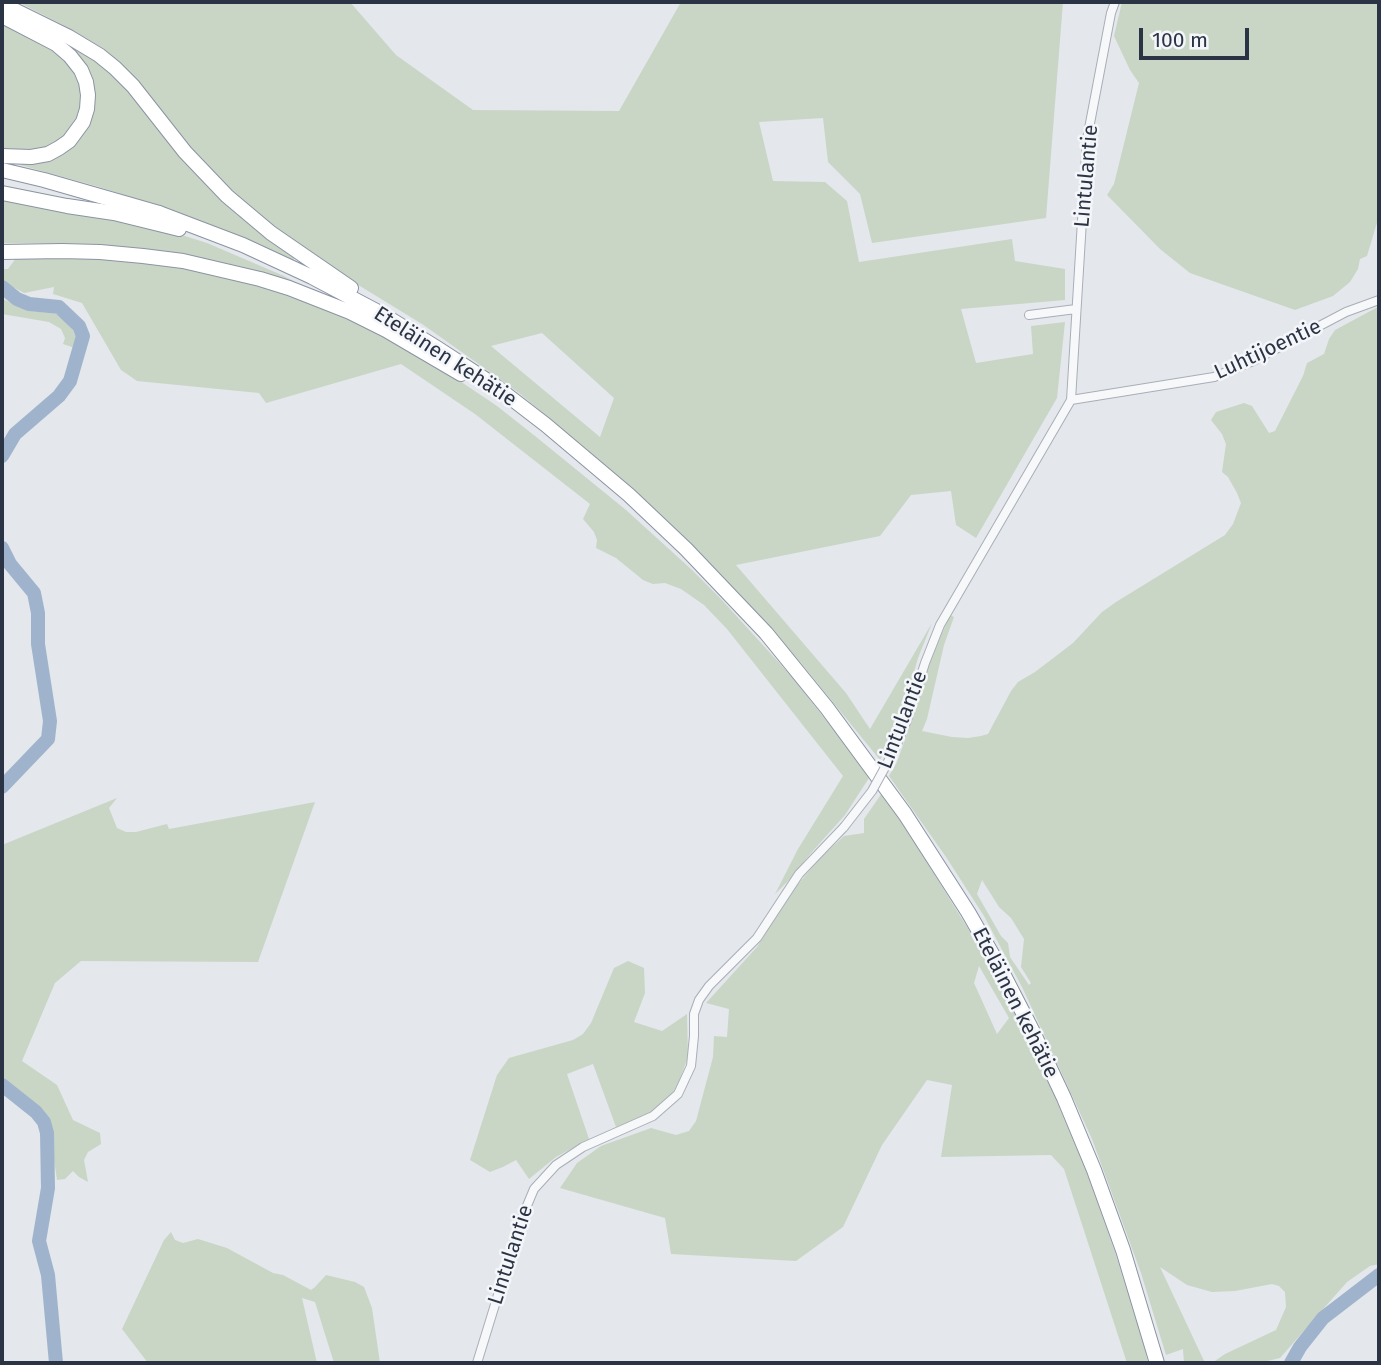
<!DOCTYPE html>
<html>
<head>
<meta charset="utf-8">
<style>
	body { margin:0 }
	#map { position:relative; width:1381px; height:1365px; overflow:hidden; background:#e4e7ec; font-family:"Fira Sans",sans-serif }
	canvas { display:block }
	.frame { position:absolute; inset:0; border:4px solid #2b3445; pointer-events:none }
	.scale { position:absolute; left:1139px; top:28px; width:110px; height:32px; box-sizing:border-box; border:4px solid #2b3445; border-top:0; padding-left:9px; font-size:21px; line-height:24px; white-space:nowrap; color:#2b3445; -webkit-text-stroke:5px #f4f6f9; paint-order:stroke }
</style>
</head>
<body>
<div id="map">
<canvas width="1381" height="1365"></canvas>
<div class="frame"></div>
<div class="scale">100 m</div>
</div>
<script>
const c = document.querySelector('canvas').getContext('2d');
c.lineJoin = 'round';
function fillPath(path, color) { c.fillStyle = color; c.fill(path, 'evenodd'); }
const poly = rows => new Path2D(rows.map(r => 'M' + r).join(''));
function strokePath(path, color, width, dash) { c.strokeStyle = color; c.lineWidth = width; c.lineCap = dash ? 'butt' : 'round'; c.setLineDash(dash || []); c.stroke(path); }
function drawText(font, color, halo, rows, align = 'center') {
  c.font = font + ' "Fira Sans",sans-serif'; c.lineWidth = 5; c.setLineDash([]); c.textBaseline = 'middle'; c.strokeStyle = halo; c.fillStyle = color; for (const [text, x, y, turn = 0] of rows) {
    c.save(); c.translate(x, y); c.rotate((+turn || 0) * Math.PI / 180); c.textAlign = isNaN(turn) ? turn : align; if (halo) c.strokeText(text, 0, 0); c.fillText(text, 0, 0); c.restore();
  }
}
const green = poly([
	[18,2,350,2,396,55,473,110,619,111,681,2,1063,2,1046,218,872,243,860,194,828,162,823,118,759,122,773,181,825,182,847,201,859,262,1012,239,1015,261,1065,269,1065,300,961,309,976,363,1033,354,1031,326,1065,322,1057,398,976,538,956,525,951,491,911,495,880,536,736,565,846,693,870,729,932,623,918,658,906,701,892,736,880,760,801,663,730,585,658,513,595,457,519,393,480,365,422,324,355,283,290,239,237,198,198,160,123,65,103,48,63,25],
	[542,333,614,398,600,437,491,346],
	[1122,2,1379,2,1379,216,1367,256,1360,259,1358,269,1350,282,1333,296,1295,310,1190,273,1160,249,1107,195,1114,184,1139,83,1130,70,1114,36],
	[8,10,79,47,111,71,295,257,293,261,153,204,96,186,20,165,23,162,73,143,88,72],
	[2,22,54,48,76,71,83,92,81,111,75,125,62,141,45,150,2,149],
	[2,199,163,229,207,243,284,276,306,288,303,289,246,268,181,255,96,244,2,243],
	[36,257,105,258,160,264,249,281,321,305,348,317,445,371,497,406,535,436,626,510,691,569,721,599,792,677,851,752,869,778,845,815,811,853,789,880,775,894,798,849,843,776,727,629,704,605,681,589,665,583,653,584,643,580,616,558,596,548,597,540,594,532,583,519,590,504,475,414,401,364,266,403,259,393,137,381,121,370,82,303,53,294,54,287,24,293,2,281,2,269,8,269,16,258],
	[2,297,5,300,31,311,57,314,71,326,78,341,75,348,63,344,65,338,61,329,49,322,2,314],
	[1379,307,1379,1264,1370,1266,1347,1282,1280,1358,1259,1363,1212,1363,1225,1354,1276,1330,1286,1307,1285,1292,1279,1286,1272,1284,1235,1291,1212,1292,1187,1285,1160,1267,1205,1363,1184,1363,1183,1349,1166,1355,1141,1273,1092,1139,1023,989,984,916,946,857,889,776,897,762,917,706,929,663,950,615,954,617,944,645,927,719,922,731,952,737,968,738,981,736,988,734,1011,691,1018,682,1035,672,1073,643,1102,612,1116,602,1225,535,1233,524,1241,503,1237,493,1228,477,1222,472,1226,444,1222,434,1211,420,1216,412,1244,403,1252,406,1269,433,1275,431,1303,376,1307,363,1324,354,1329,339,1335,330,1376,308],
	[982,880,999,907,1011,918,1024,939,1021,967,1031,983,1029,985,1010,957,1008,943,1001,936,977,894],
	[882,793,913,840,975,940,1009,1000,1054,1095,1086,1170,1115,1252,1143,1342,1148,1362,1127,1363,1064,1169,1051,1155,941,1157,952,1085,927,1080,882,1145,843,1227,796,1261,671,1254,665,1218,560,1188,577,1163,601,1146,651,1128,676,1135,689,1131,696,1121,713,1057,714,1036,727,1037,729,1009,706,1003,757,947,789,895,820,858,844,836,864,833,864,819],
	[979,966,1009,1018,997,1034,974,983],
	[117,798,109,808,117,828,126,832,136,832,167,824,169,829,315,802,258,962,81,961,55,983,22,1061,57,1085,73,1120,100,1133,101,1144,88,1152,84,1160,88,1182,79,1177,73,1171,65,1179,57,1180,48,1119,40,1107,2,1079,2,845],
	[628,961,644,968,645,993,634,1022,662,1031,687,1014,688,1057,678,1084,668,1100,649,1115,616,1127,593,1064,567,1074,589,1139,556,1157,529,1179,516,1160,503,1167,490,1172,470,1160,497,1075,509,1058,573,1040,583,1034,591,1023,614,968],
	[171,1232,175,1240,183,1243,198,1239,227,1248,273,1273,283,1275,311,1290,315,1287,326,1275,355,1282,364,1287,372,1308,380,1363,334,1363,315,1302,302,1298,317,1363,148,1363,122,1329,164,1240]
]);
const river = poly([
	[2,287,17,299,29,304,59,307,79,326,83,336,70,381,59,396,15,434,2,456],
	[2,548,10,564,34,593,38,613,38,644,50,721,48,739,2,787],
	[2,1085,36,1112,44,1122,47,1133,48,1188,39,1241,48,1275,56,1363],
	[1291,1363,1300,1347,1323,1318,1379,1275]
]);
const minor = poly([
	[1029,315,1076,309],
	[1071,400,1214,377,1253,361,1346,312,1379,300],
	[895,749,907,720,925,663,940,625,1071,400,1087,139,1111,13,1115,2],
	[477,1363,521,1220,534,1189,556,1165,583,1147,653,1116,678,1094,691,1066,694,1036,694,1014,699,1000,709,986,757,938,799,874,844,827]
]);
const trunk = poly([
	[2,4,69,37,99,55,115,68,133,86,185,152,227,196,271,233,351,288],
	[2,193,67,206,114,213,179,229],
	[159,213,243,245,312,277,382,314,437,348,494,385,546,425,629,495,686,549,766,633,827,708,905,814,968,912,999,966,1032,1030,1064,1098,1094,1170,1123,1250,1157,1363],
	[2,252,62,251,100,252,143,256,183,261,260,279,289,288,350,312,386,330,461,374]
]);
const motorway = poly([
	[2,16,56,44,70,56,81,70,86,82,88,95,87,109,83,122,69,141,59,148,48,154,31,157,2,156],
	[2,170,44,180,159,213]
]);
const minorBridge = poly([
	[844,827,872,791,895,749]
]);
const streetNames = [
	["Lintulantie",1087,176,-85],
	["Luhtijoentie",1268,350,-25],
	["Eteläinen kehätie",445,357,33],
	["Lintulantie",903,720,-69],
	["Eteläinen kehätie",1015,1003,63],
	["Lintulantie",511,1255,-72]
];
fillPath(green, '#c9d6c5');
strokePath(river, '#9fb4cc', 14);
strokePath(minor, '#a9aeb7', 10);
strokePath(trunk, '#8b94a3', 16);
strokePath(motorway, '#8b94a3', 16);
strokePath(minor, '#f7f8fa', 8);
strokePath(trunk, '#fff', 14);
strokePath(motorway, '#fff', 14);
strokePath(minorBridge, '#a9aeb7', 10, []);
strokePath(minorBridge, '#f7f8fa', 8);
drawText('21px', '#2b3445', '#f4f6f9', streetNames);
</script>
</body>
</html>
